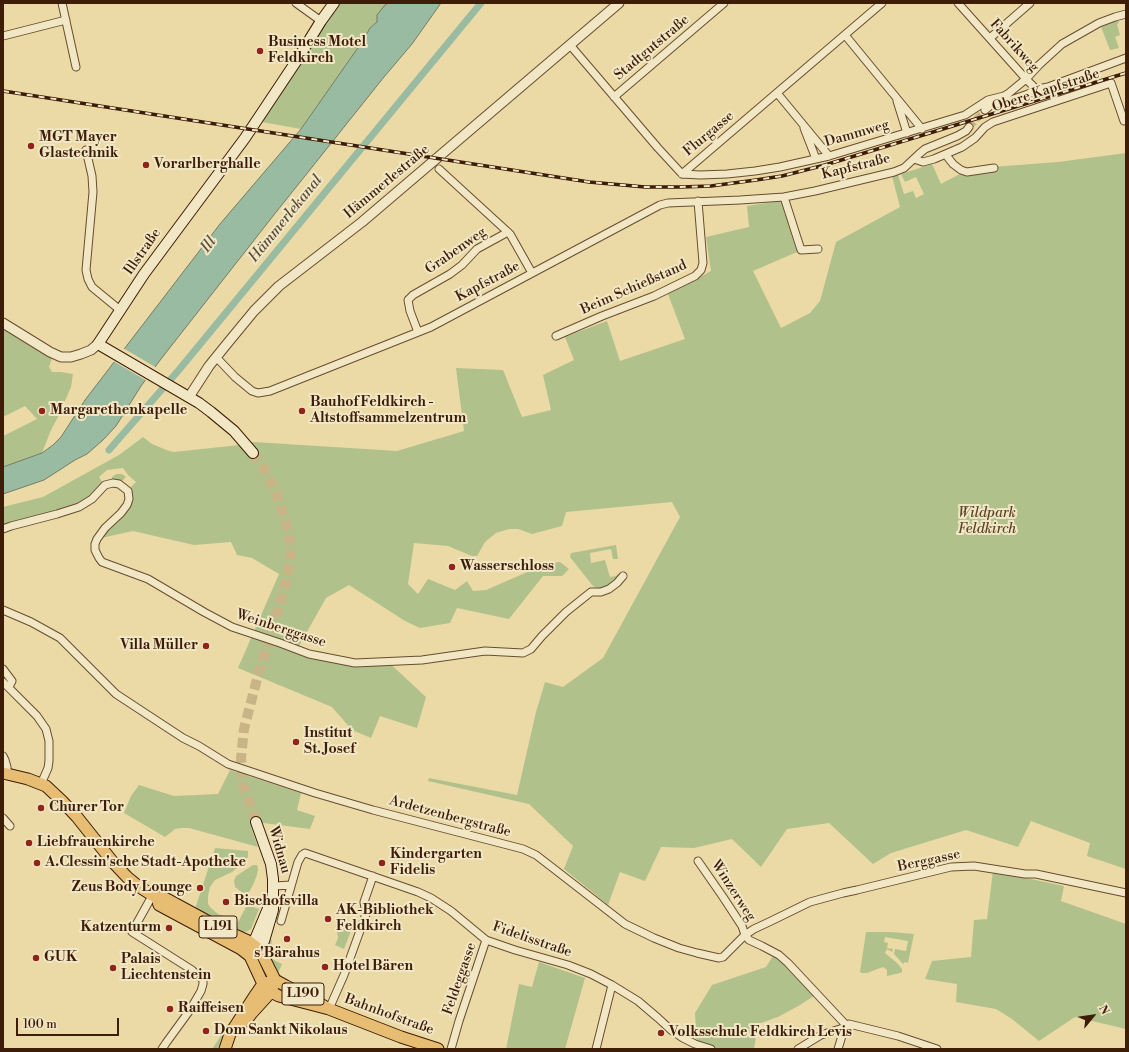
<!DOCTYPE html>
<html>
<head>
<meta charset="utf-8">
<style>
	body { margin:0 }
	#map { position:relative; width:1129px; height:1052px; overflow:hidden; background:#ebdaa6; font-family:"Libre Bodoni",serif }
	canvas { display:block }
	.frame { position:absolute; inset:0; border:4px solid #3d1c08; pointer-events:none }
	.north { position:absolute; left:1073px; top:996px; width:40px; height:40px; -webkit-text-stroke:3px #f2e7c5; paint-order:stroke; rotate:61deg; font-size:11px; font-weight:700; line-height:16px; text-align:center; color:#3d1c08 }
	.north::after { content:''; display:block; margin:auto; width:14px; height:18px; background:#3d1c08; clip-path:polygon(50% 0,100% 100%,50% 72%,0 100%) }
	.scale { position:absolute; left:16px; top:1018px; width:103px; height:18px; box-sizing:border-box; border:2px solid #3d1c08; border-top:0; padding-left:5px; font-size:12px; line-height:14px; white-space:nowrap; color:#3d1c08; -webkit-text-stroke:3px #f2e7c5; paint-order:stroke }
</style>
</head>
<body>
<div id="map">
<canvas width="1129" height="1052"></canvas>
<div class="frame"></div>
<div class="north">N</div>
<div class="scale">100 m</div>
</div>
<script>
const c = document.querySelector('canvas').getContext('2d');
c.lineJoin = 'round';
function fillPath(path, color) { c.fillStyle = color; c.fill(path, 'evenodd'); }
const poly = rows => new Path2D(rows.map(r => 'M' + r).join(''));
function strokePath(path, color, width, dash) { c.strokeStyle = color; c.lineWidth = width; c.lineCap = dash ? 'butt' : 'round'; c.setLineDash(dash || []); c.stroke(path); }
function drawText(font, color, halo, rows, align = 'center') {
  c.font = font + ' "Libre Bodoni",serif'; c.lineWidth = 4; c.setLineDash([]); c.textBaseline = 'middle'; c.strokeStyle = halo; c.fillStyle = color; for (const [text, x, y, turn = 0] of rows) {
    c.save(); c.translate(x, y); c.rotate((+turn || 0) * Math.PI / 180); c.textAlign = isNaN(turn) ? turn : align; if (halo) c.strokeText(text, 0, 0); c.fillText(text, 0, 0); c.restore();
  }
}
const green = poly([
	[334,3,388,3,385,5,377,22,370,28,362,42,301,129,256,121],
	[1118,20,1119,23,1117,24,1120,35,1115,37,1119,48,1110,50,1101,27],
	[1126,153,1126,869,1087,856,1090,843,1031,821,1018,847,966,830,891,853,873,864,829,823,787,829,761,867,732,839,694,848,661,847,645,881,620,872,608,905,564,869,573,846,529,804,428,781,429,778,517,795,536,712,545,682,563,687,603,658,680,517,672,502,566,512,562,526,532,534,518,529,509,529,496,533,485,542,477,556,472,556,448,546,414,543,408,584,418,594,428,579,455,590,467,581,473,591,486,590,548,563,560,562,569,569,562,576,543,576,509,619,457,608,450,623,420,628,405,621,349,585,326,598,299,646,317,653,355,661,385,659,426,697,417,728,380,716,371,738,352,730,332,707,238,668,279,574,252,558,237,555,231,542,194,545,133,531,101,538,108,530,123,515,130,507,132,500,131,492,129,489,136,482,128,475,123,468,107,470,99,477,103,483,90,497,78,504,56,511,10,523,3,526,3,507,43,497,119,455,143,437,152,444,169,451,174,452,239,445,254,442,397,451,464,431,456,368,503,370,522,417,551,410,543,375,574,360,565,337,607,321,620,361,685,339,668,294,711,271,706,237,749,227,747,206,781,201,797,252,753,271,781,328,810,313,820,301,836,242,900,207,892,176,898,175,904,194,913,191,916,198,924,194,916,177,905,182,901,174,932,164,941,184,958,175,992,167,1058,162],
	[3,323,50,352,52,358,49,367,52,372,61,372,73,374,71,387,58,417,51,430,42,453,3,467,3,436,37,419,25,406,3,417],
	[116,474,122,474,126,477,122,481,114,481,112,479,112,477],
	[616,545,618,559,613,559,611,549,590,553,591,563,605,560,610,577,616,576,618,574,619,576,608,586,599,589,593,586,570,557,571,553],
	[230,770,301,793,297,810,315,816,310,829,256,822,251,827,258,847,189,828,182,828,175,829,165,837,124,813,131,796,139,785,174,796,218,794],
	[215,848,248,851,248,857,239,866,232,872,215,880,210,887,208,896,208,904,211,908,218,914,227,917,229,920,230,923,229,925,195,909],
	[253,865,257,865,258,869,257,875,253,885,249,892,244,893,240,891,235,887,234,881,236,876],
	[993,871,1064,886,1061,901,1126,924,1126,1029,1075,1017,1039,1041,1012,1019,996,1009,956,1002,957,984,925,979,932,961,971,957,974,920,987,919],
	[247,905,259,909,251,929,248,931,244,932,235,928],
	[337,922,353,926,344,949,335,945,338,938,337,931,338,928,335,927],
	[866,932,890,932,914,934,908,963,905,962,903,964,894,954,895,949,906,951,908,941,885,937,884,942,888,943,887,948,893,949,892,952,887,949,885,953,897,963,902,969,902,972,900,973,887,976,887,970,883,967,867,973,862,973,860,972],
	[268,939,272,940,270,952,272,959,282,964,278,973,282,976,281,978,277,974,268,956,267,948],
	[773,956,781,961,814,996,800,1005,778,1017,758,1024,754,1049,697,1049,695,1013,712,985,766,967],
	[539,962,585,978,565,1049,506,1049,519,984,532,987],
	[231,1021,235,1023,217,1049,212,1049]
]);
const water = poly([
	[388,3,441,3,412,44,384,77,273,216,161,359,141,386,116,426,103,440,87,454,75,460,44,480,3,494,3,467,42,453,53,445,61,437,85,400,220,224,301,129,362,42,370,28,377,22,377,15,385,5,388,3]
]);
const pier = poly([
	[123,348,157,368,147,381,113,361]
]);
const canal = poly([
	[109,450,178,371,481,3]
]);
const minorTunnel = poly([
	[969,127,985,110]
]);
const secondaryTunnel = poly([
	[253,453,266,472,277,495,289,533,291,557,285,587,257,679,244,729,241,758,243,784,256,822]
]);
const minor = poly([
	[62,3,76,67],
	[296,3,321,21],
	[958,3,1026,79,1035,88],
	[845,35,922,129],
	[3,36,66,20],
	[990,38,1030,3],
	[570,45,658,148,682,174,882,3],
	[1035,88,1038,89,1048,87,1126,58],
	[777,93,829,156],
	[614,97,724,3],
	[897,101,907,133],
	[985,110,991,105,1008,101,1028,94,1032,92,1035,88],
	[804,128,816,159],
	[86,150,92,176,93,192,86,270,88,279,92,287,120,310],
	[946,155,953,164,961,170,967,172,994,168],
	[914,159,923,162,934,159,962,147,975,138,985,127,993,122,1111,83,1124,121],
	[439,169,510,234,532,273],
	[682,174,700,175,727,174,755,171,780,167,829,156,965,115,988,100,1004,96,1009,93,1026,79,1039,65,1062,44,1099,23,1115,17,1126,14],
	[784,197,801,250,818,249],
	[418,332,410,311,408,300,413,295,450,274,462,265,477,249,508,232],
	[556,336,602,316,654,296,695,276,701,270,703,263,698,201],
	[216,357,235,377,252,391,258,393,270,391,431,327,660,205,668,203,740,200,784,197,815,191,894,172,904,168,919,154,925,149,957,136,966,131,969,127],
	[3,529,11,526,57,514,79,507,92,499,105,485,113,483,119,484,128,491,129,499,127,505,121,513,105,528,97,539,95,544,95,550,99,558,102,562,148,579,204,612,232,627,280,643,309,654,355,663,422,660,485,651,523,653,531,649,542,636,566,612,591,592,601,592,609,589,617,583,623,576],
	[3,610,31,622,60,638,116,694,183,738,199,746,228,764,315,793,373,810,523,849,536,855,549,865,625,924,654,938,679,948,697,953,719,958,723,957,745,935,754,929,769,922,810,902,843,893,857,890,951,867,974,866,1025,874,1036,874,1126,893],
	[3,669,12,681,9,687],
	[3,682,37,716,46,729,49,741,49,761,48,768,41,784],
	[3,756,5,760,7,767,7,773],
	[3,818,10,826],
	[698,861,723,897,742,926,745,935,749,940,762,946,779,955,788,963,846,1025],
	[274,886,291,885],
	[152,896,132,932,192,970,203,980,203,984,201,991,190,1010,166,1043,162,1049],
	[281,921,298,862,302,855,305,853,308,854,369,875,418,892,431,898,451,911,486,940,515,950,568,965,591,974,612,985,638,1001,658,1018,671,1030,683,1038,695,1044,711,1049],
	[329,1009,344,975,366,914,364,902,373,876],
	[846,1025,849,1024,898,1036,937,1049],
	[451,1049,459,1021,486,940],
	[596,1049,612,985],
	[798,1049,821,1035,843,1028],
	[838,1049,845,1026]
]);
const tertiary = poly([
	[3,323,50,352,61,357,71,357,81,354,91,350,98,344],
	[189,397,209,366,226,345,254,311,279,286,362,222,619,3]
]);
const secondary = poly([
	[253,453,234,431,211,412,199,403,98,344,144,274,245,138,297,60,321,21,334,3],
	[256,947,256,937,269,906],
	[252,953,256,947,264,941,273,910,273,879,271,864,256,822]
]);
const primary = poly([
	[3,773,28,779,46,786,62,801,77,817,112,861,127,877,138,886,157,898,163,897,222,929,248,941,256,947,263,956,275,980,286,986,307,996,329,1009],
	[157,898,159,905,241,949,250,956,263,984,271,992,279,996,329,1009,401,1037,438,1049],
	[246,1021,251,1014,271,992,273,986],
	[225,1049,230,1034,254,997,263,984,269,982]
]);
const rail = poly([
	[3,91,589,182,645,187,681,187,711,186,756,180,782,176,825,165,1126,73]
]);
const markers = [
	[260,51,4,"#8f2418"],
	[31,146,4,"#8f2418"],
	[146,165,4,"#8f2418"],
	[42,411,4,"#8f2418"],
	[302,411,4,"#8f2418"],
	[452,567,4,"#8f2418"],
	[206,646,4,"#8f2418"],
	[296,742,4,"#8f2418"],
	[41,808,4,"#8f2418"],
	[29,843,4,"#8f2418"],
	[37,863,4,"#8f2418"],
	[382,863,4,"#8f2418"],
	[200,888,4,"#8f2418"],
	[226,902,4,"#8f2418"],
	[328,919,4,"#8f2418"],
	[169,928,4,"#8f2418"],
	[287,939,4,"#8f2418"],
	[36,958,4,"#8f2418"],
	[325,967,4,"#8f2418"],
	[113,968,4,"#8f2418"],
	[170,1009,4,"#8f2418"],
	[206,1031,4,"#8f2418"],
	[661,1033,4,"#8f2418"]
];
const shields = [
	[218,927,38],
	[303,994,42]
];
const shieldNames = [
	["L191",218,927],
	["L190",303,994]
];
const poiNames = [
	["Business Motel",268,43],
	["Feldkirch",268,59],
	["MGT Mayer",39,138],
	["Glastechnik",39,154],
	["Vorarlberghalle",154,165],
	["Bauhof Feldkirch -",310,403],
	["Altstoffsammelzentrum",310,419],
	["Margarethenkapelle",50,411],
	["Wasserschloss",460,567],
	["Villa Müller",198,646,"right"],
	["Institut",304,734],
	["St. Josef",304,750],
	["Churer Tor",49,808],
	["Liebfrauenkirche",37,843],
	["Kindergarten",390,855],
	["Fidelis",390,871],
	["A.Clessin'sche Stadt-Apotheke",45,863],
	["Zeus Body Lounge",192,888,"right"],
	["Bischofsvilla",234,902],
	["AK-Bibliothek",336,911],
	["Feldkirch",336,927],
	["Katzenturm",161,928,"right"],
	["s'Bärahus",287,954,"center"],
	["GUK",44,958],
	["Palais",121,960],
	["Liechtenstein",121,976],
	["Hotel Bären",333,967],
	["Raiffeisen",178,1009],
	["Dom Sankt Nikolaus",214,1031],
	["Volksschule Feldkirch Levis",669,1033]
];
const streetNames = [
	["Fabrikweg",1014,46,48],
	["Stadtgutstraße",652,48,-40],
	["Obere Kapfstraße",1046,91,-18],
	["Flurgasse",709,134,-40],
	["Dammweg",857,134,-16],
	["Kapfstraße",856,167,-14],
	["Hämmerlestraße",387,182,-40],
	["Grabenweg",456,251,-35],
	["Illstraße",143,252,-55],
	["Kapfstraße",488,282,-28],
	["Beim Schießstand",634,288,-24],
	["Weinberggasse",281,629,18],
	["Ardetzenbergstraße",450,817,15],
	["Widnau",279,850,74],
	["Berggasse",929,861,-12],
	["Winzerweg",733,891,57],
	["Fidelisstraße",532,940,19],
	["Feldeggasse",460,979,-71],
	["Bahnhofstraße",389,1015,20]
];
const parkNames = [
	["Wildpark",987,514],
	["Feldkirch",987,530]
];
const waterNames = [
	["Hämmerlekanal",286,219,-51],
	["Ill",209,245,-52]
];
fillPath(green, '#b1c18c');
fillPath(water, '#99bba1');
strokePath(water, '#747b64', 1);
fillPath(pier, '#ebdaa6');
strokePath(canal, '#99bba1', 7);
strokePath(minorTunnel, '#c8b486', 7, [7, 3.5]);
strokePath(secondaryTunnel, '#c8b486', 10, [10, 5]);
strokePath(minor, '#684c30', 9);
strokePath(tertiary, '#684c30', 11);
strokePath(secondary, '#3d1c08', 12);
strokePath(primary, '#3d1c08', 13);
strokePath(minor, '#f2e7c5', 7);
strokePath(tertiary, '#f2e7c5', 9);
strokePath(secondary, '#f2e7c5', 10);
strokePath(primary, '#e6bd73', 11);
strokePath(rail, '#3d1c08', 3.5);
strokePath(rail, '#f2e7c5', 2, [6]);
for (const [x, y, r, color] of markers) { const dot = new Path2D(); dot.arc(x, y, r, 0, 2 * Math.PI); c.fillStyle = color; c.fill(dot); strokePath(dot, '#f2e7c5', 1.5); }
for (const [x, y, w] of shields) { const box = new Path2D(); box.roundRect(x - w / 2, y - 11, w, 22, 3); c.fillStyle = '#f2e7c5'; c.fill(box); strokePath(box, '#3d1c08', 1); }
drawText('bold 13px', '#3d1c08', null, shieldNames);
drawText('bold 14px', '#3d1c08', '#f2e7c5', poiNames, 'left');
drawText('14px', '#3d1c08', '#f2e7c5', streetNames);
drawText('italic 14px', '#5a4529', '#f2e7c5', parkNames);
drawText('italic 15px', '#594c36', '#f2e7c5', waterNames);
</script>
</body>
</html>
